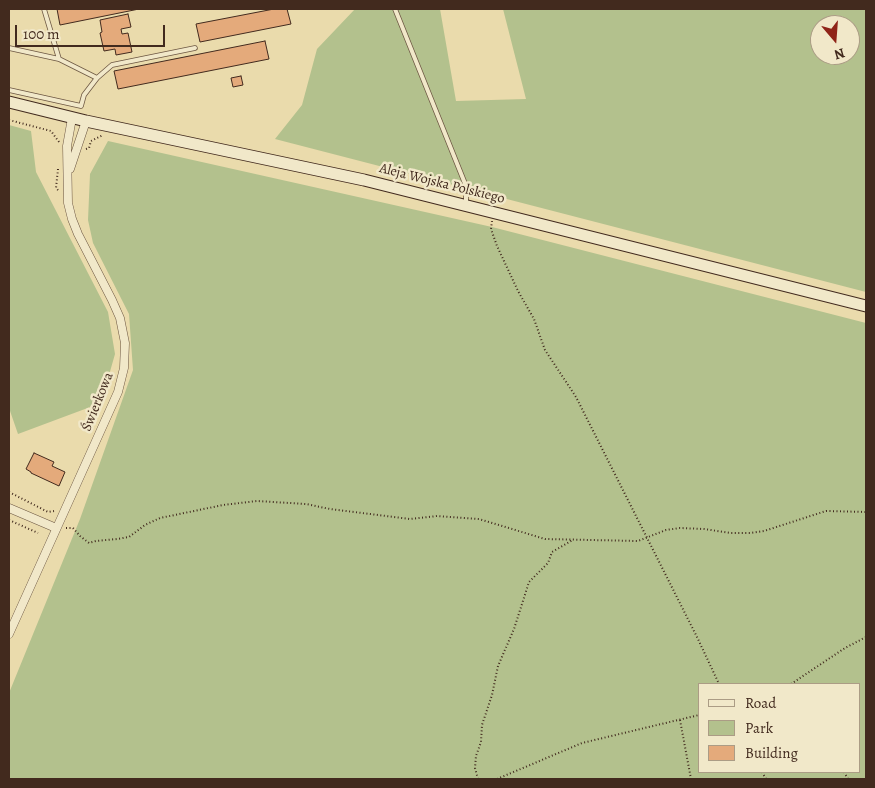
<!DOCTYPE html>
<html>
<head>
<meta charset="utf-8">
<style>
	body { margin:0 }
	#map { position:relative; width:875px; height:788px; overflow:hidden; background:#eadbac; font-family:Alegreya,serif }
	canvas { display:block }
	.frame { position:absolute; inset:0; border:10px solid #422a1e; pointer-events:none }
	.legend { position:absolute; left:698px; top:683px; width:162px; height:90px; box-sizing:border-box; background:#f1e8c9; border:1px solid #ab9c85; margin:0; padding:6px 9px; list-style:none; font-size:15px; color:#422a1e }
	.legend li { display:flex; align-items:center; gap:10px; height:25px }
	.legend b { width:25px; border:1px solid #ab9c85 }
	.north { position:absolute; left:810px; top:15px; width:50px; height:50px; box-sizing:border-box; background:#f1e8c9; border:1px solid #ab9c85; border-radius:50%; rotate:162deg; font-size:14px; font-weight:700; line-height:20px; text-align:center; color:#422a1e }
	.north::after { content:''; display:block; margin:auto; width:18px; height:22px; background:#8f2418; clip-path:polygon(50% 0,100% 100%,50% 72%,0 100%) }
	.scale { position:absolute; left:15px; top:25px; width:150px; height:22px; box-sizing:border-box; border:2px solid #422a1e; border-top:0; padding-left:6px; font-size:15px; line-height:18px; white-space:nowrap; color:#422a1e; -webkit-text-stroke:4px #f1e8c9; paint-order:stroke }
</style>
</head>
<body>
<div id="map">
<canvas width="875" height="788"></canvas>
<div class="frame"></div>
<ul class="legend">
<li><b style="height:6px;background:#f1e8c9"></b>Road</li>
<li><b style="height:14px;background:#b3c18d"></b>Park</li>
<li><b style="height:14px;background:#e4aa7b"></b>Building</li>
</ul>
<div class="north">N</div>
<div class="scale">100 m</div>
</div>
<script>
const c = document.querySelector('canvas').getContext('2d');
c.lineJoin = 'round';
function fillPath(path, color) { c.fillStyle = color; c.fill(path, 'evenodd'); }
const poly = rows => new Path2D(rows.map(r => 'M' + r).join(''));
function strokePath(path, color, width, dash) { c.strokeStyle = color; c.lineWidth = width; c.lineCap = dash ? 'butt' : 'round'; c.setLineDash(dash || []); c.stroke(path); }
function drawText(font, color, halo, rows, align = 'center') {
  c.font = font + ' Alegreya,serif'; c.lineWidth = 5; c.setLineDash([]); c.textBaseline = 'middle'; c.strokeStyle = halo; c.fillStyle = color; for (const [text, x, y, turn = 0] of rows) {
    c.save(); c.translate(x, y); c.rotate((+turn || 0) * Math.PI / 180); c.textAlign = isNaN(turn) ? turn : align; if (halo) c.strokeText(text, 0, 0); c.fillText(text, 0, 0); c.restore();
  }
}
const green = poly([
	[355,9,440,9,456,101,526,99,503,9,866,9,866,292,275,139,302,105,317,49],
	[820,25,850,25,850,55,820,55],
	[9,125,31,131,36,172,108,312,115,354,101,403,18,434,9,408],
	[108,141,492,227,866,323,866,779,9,779,9,693,80,519,133,370,129,314,93,243,88,220,90,174],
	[859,684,859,772,699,772,699,684]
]);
const building = poly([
	[57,9,139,9,60,25,57,9],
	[274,9,287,9,291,24,200,42,196,24,274,9],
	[128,14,131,27,121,29,122,34,128,33,132,52,116,55,115,49,104,51,100,33,102,32,100,20,128,14],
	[265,41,269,59,118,89,114,71,265,41],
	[241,76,243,85,233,87,231,78,241,76],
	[34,453,54,462,52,466,65,472,59,486,31,473,31,472,26,469,34,453]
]);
const path = poly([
	[9,120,51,131,59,142],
	[86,149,89,148,91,141,103,135],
	[58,169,56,188,59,191],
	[492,221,491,229,497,246,518,291,534,319,545,350,576,397,697,637,719,684],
	[9,492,48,512,54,511],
	[9,520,38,533],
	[66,528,73,528,80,536,89,543,96,541,117,539,129,537,145,525,160,518,223,505,257,501,306,504,330,509,410,519,437,516,479,519,545,539,638,541,666,530,680,528,704,529,731,533,750,533,764,531,826,511,866,512],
	[791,684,845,648,866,637],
	[680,720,691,779],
	[762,772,766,779],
	[844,772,848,779],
	[478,779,475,768,476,756,481,742,482,725,492,695,498,666,514,629,529,582,548,563,552,552,573,540],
	[497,779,582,743,699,715]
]);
const lane = poly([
	[44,9,59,59,97,78],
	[395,9,466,186,466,203],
	[9,48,59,59],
	[9,90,81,106,84,95,97,78,112,65,195,48]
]);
const street = poly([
	[70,169,86,121],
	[9,508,56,528],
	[9,634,118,392,124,368,125,343,120,318,112,300,78,234,72,219,68,203,67,146,72,118]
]);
const secondary = poly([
	[9,102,86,121,364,180,866,306]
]);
const streetNames = [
	["Aleja Wojska Polskiego",442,184,14],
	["Świerkowa",98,402,-68]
];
fillPath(green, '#b3c18d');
fillPath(building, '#e4aa7b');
strokePath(building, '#422a1e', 1);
strokePath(lane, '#6c5642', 5.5);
strokePath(street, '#6c5642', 9);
strokePath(secondary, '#422a1e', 13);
strokePath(path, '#422a1e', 2, [1, 2.5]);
strokePath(lane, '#f1e8c9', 4);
strokePath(street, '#f1e8c9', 8);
strokePath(secondary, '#f1e8c9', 11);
drawText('14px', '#422a1e', '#f1e8c9', streetNames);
</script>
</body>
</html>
